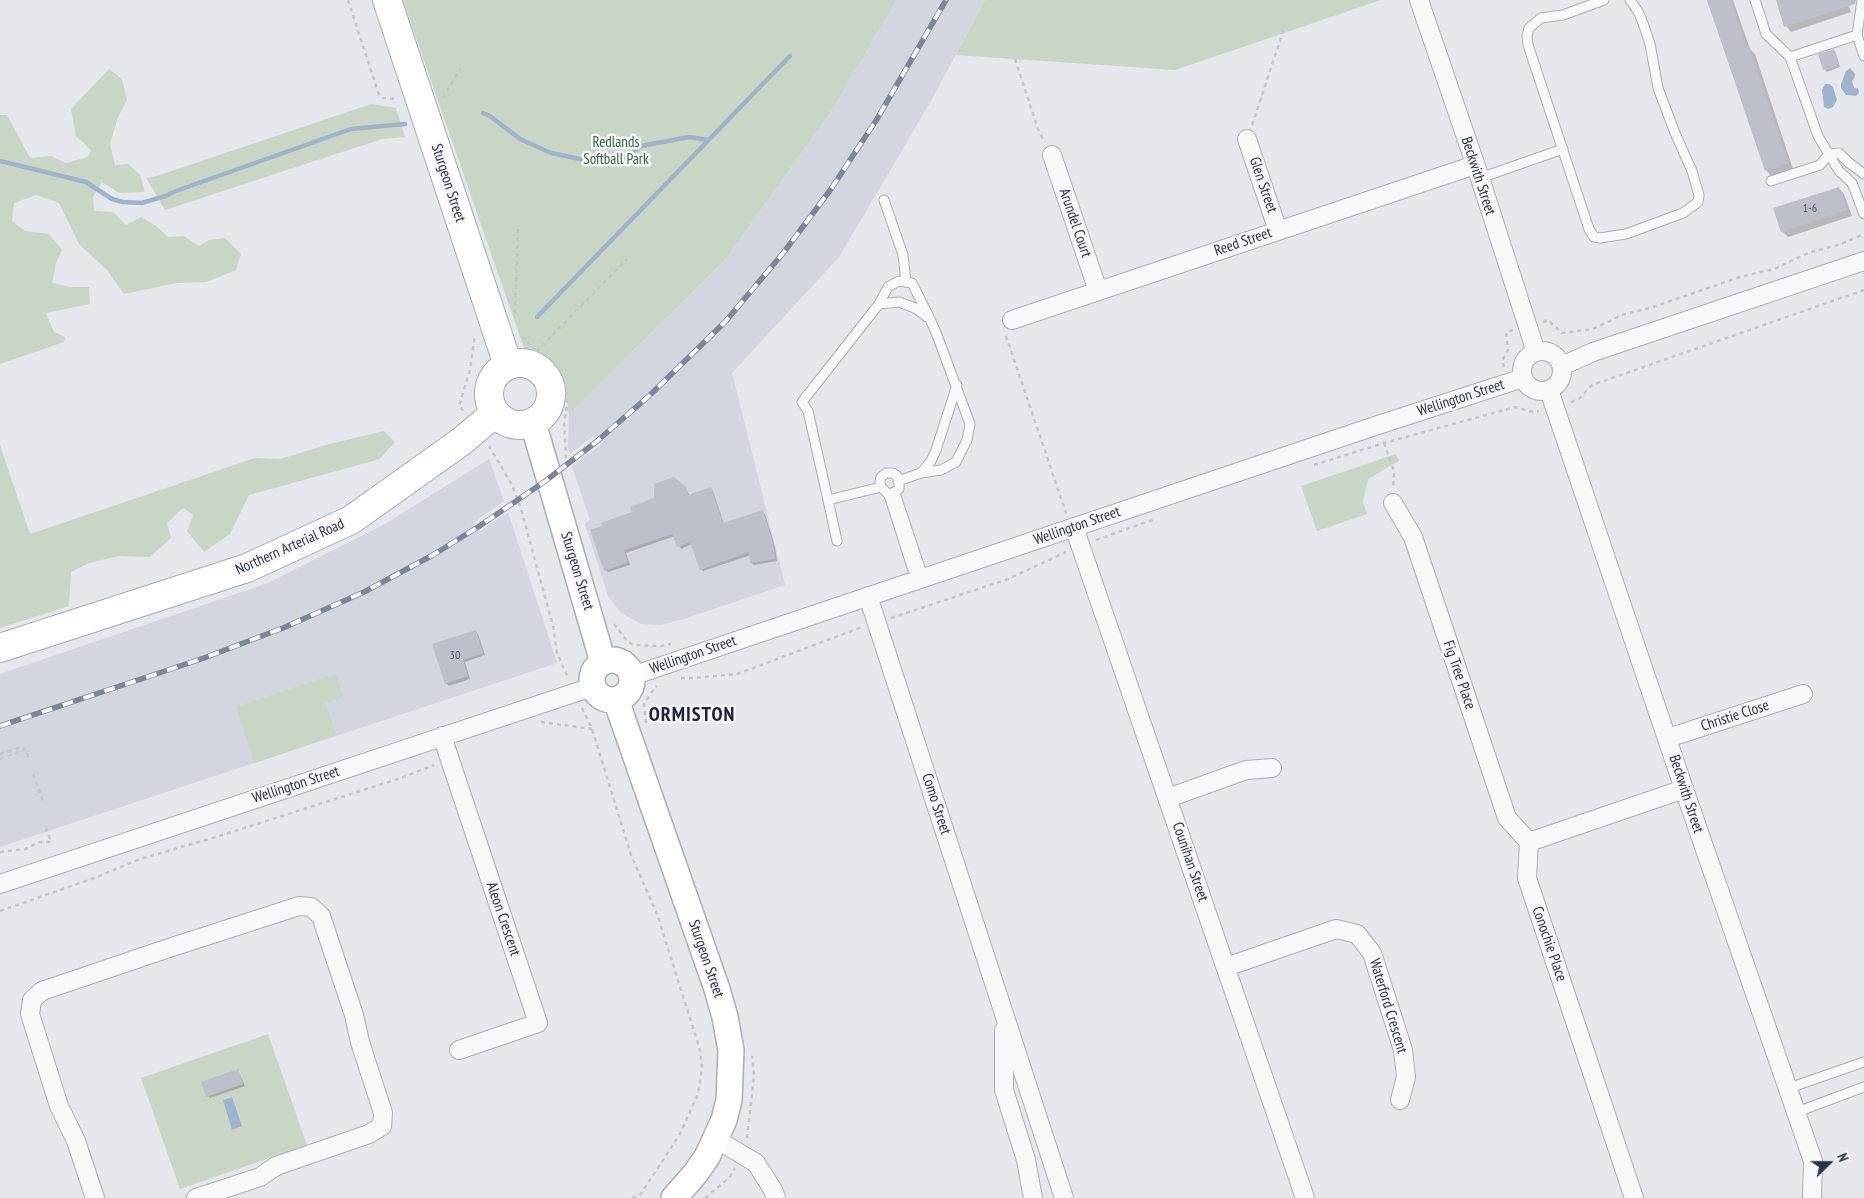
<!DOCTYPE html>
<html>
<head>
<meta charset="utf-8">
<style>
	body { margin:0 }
	#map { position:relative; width:1864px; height:1198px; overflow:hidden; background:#e4e7ec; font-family:"PT Sans Narrow",sans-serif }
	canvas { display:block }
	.north { position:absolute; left:1804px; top:1138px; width:50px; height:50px; -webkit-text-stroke:4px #f4f6f9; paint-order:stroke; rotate:68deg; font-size:14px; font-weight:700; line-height:20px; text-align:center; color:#2b3445 }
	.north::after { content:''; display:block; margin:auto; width:18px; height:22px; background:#2b3445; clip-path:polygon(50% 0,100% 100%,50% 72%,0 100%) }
</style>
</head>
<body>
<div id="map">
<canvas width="1864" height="1198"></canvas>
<div class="north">N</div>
</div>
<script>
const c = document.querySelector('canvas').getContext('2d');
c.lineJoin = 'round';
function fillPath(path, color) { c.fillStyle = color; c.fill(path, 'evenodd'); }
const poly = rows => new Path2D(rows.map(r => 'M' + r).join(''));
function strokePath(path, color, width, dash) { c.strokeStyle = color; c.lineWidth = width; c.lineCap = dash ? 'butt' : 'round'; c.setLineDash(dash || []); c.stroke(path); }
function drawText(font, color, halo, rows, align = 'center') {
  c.font = font + ' "PT Sans Narrow",sans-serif'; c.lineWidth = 5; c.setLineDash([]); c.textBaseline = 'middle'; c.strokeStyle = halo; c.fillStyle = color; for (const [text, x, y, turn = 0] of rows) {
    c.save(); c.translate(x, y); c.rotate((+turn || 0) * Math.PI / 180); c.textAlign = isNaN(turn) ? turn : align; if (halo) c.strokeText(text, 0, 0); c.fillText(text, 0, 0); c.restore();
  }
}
const built = poly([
	[897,0,985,0,931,101,839,257,732,373,785,585,684,619,661,625,641,624,621,613,608,596,585,524,590,520,572,466,600,445,593,436,570,454,568,448,569,414,725,260,830,113],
	[489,459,504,501,474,522,480,531,508,512,557,663,0,847,0,674,268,583,385,524]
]);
const green = poly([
	[403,0,897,0,830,113,725,260,569,414,564,381,547,359,525,351],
	[985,0,1381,0,1175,70,956,55],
	[109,69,122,79,127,100,118,117,110,144,115,165,128,164,140,175,145,192,119,193,102,182,93,197,94,211,113,212,126,225,141,217,156,226,168,237,184,236,199,246,209,240,225,238,241,254,236,270,206,282,177,283,124,294,107,270,79,244,59,203,36,195,14,203,12,221,25,231,49,234,62,250,56,263,52,283,72,287,89,287,90,304,46,313,54,332,65,337,64,342,0,364,0,115,7,115,30,158,51,156,66,163,88,157,91,150,76,136,71,109],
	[371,104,396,108,405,137,382,139,165,210,146,178,157,176],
	[384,431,395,442,380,459,249,495,230,534,204,552,187,531,193,515,183,508,167,523,171,538,150,557,119,556,89,563,71,572,69,606,0,628,0,445,30,534,255,458,280,459,330,444],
	[1396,454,1399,461,1368,479,1363,502,1367,514,1317,531,1301,486],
	[335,674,343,697,326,703,336,735,255,763,236,707],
	[268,1034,307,1145,180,1189,141,1078]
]);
const water = poly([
	[1850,68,1855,74,1854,79,1852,81,1854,88,1858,88,1859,93,1856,96,1846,95,1841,88,1841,84,1846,71],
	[1825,84,1829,84,1833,87,1837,100,1833,107,1828,109,1824,107,1822,90],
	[232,1097,242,1126,232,1130,223,1100]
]);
const shadow = poly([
	[1707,0,1733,0,1750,49,1755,54,1793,169,1771,176,1766,170],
	[1777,0,1847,0,1851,12,1791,32,1786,26],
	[1834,51,1836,53,1840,67,1827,72,1824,69],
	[1839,188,1844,194,1852,216,1788,237,1782,231],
	[685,487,690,496,710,489,713,491,724,524,762,512,765,514,775,547,777,561,754,565,751,563,751,555,703,571,701,569,692,544,681,549,675,536,626,553,630,565,608,572,605,570,633,512],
	[475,631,478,634,485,655,465,662,470,679,449,686,446,683],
	[238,1071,245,1086,210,1098,208,1096]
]);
const stream = poly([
	[483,113,490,116,520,139,551,153,609,165,625,158,641,146,689,137,708,140],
	[0,161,86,182,112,199,123,202,142,203,165,196,176,191,351,129,405,124],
	[537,317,790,56]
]);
const building = poly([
	[1707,0,1731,0,1746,48,1749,47,1788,163,1765,171],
	[1776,0,1856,0,1855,4,1784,27],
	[1834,49,1839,65,1823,70,1818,54],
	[1839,187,1847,210,1781,232,1773,208],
	[674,477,686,487,688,495,711,487,723,523,763,510,773,543,775,559,750,563,749,552,700,570,690,542,677,547,672,534,624,550,628,562,604,571,590,530,602,526,601,523,632,512,630,507,654,498,654,484],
	[476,630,483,653,463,660,468,676,445,684,432,644],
	[238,1069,243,1084,206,1097,201,1082]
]);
const path = poly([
	[348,0,379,95,383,98,397,99],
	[1015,59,1039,132,1045,142],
	[443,98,462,65],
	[1252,125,1284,29],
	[515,313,518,229],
	[1543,322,1548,320,1562,333,1593,329,1622,315,1653,307,1740,277,1774,269,1808,253,1841,244,1864,234],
	[522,336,536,352,549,360,560,374,565,389,567,406,564,422,566,458],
	[1006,336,1066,513],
	[536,352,627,259],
	[1504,367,1502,361,1508,350,1506,332,1513,330],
	[1571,402,1579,399,1592,385,1864,290],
	[463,411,459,406,470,370,475,335],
	[1384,443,1394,471,1393,488],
	[489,446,512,485,521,509,553,626,557,653,568,678],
	[1314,465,1384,443,1515,407,1533,412,1539,411],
	[1096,540,1155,519],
	[891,618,1008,579,1066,552],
	[614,624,627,641,634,645,661,646,671,644],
	[681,678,694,678,737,674,862,627],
	[582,708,592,729,631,855,657,914,700,1050,702,1068,698,1094,680,1134,640,1195,632,1198],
	[541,722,592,729],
	[646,723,644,704,655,687,657,686],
	[0,754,21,747,25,749],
	[0,759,26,749,29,760],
	[33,774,43,801],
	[0,852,25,849,40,842,51,842,46,828],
	[0,911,97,877,140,859,216,837,401,778,434,765],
	[747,1138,754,1076,752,1056],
	[705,1198,729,1178,735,1168]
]);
const lane = poly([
	[1604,0,1563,15,1541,18,1529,28,1527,36,1528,45,1589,229,1594,237,1600,238,1626,234,1683,213,1698,202,1699,195,1692,171,1675,133,1658,88,1650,44,1644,26,1639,13,1630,0],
	[1755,0,1766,34,1790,57,1818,136,1839,171,1852,183,1864,214],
	[1862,0,1857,35,1864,56],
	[1790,57,1857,35],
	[1480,178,1563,149],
	[1771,181,1820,165,1829,154,1839,153,1848,162,1864,174],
	[884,200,903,255,906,282],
	[879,304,899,302,915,308,927,317],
	[921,473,931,461,936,450,957,385],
	[881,487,828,500,808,411,802,402,879,304,888,287,899,281,912,283,930,319,937,335,970,424,967,440,956,462,941,470,921,473,898,481],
	[895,493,923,577],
	[889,495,899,489,899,483,897,476,893,473,886,473,881,477,880,482,881,487,889,495,916,580],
	[828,500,837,541],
	[1789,1088,1864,1062],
	[1797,1112,1864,1087]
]);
const street = poly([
	[1419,0,1480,178,1536,352],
	[1247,139,1278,231],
	[1052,155,1098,291],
	[1012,320,1475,165],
	'1522 371a20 20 0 1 1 40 0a20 20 0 1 1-40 0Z',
	[1562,366,1593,352,1864,261],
	[1549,390,1684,789,1813,1161,1812,1198],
	[1393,503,1413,537,1507,818,1529,842],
	[1074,527,1305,1198],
	[868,596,1064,1198],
	[632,676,1378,425,1523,378],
	[442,736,538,1023,459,1050],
	[1668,738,1803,694],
	[1168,798,1246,770,1272,768],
	[0,884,592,687],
	[1226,967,1336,929,1357,934,1372,953,1403,1050,1406,1077,1400,1100],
	[1004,1030,1004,1090,1026,1160,1033,1198],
	[716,1139,756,1163,773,1190,776,1198],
	[95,1198,76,1141,59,1106,30,1014,32,1000,42,991,169,948,299,906,311,907,321,916,354,1015,360,1042,383,1113,382,1126,369,1134,276,1166,260,1177,196,1198],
	[1634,1198,1527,878,1529,842,1684,789]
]);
const secondary = poly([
	[533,423,603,662],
	'592 680a20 20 0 1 1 40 0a20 20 0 1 1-40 0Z',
	[616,700,717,989,725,1017,731,1050,729,1100,724,1120,707,1157,695,1174,674,1198]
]);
const primary = poly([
	[387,0,508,365],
	'489 394a31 31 0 1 1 62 0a31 31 0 1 1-62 0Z',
	[0,648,247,568,351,520,462,441,495,413]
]);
const rail = poly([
	[0,726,204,658,283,628,364,592,433,555,478,527,544,482,596,442,650,395,725,322,784,252,831,189,877,119,946,0]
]);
const numberNames = [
	["1-6",1810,209],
	["30",455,656]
];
const parkNames = [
	["Redlands",616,143],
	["Softball Park",616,160]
];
const streetNames = [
	["Beckwith Street",1478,176,72],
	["Sturgeon Street",448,183,72],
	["Glen Street",1263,185,71],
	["Arundel Court",1075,223,71],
	["Reed Street",1243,242,-19],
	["Wellington Street",1461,398,-18],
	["Wellington Street",1077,526,-19],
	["Northern Arterial Road",290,547,-24],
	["Sturgeon Street",577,571,73],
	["Wellington Street",693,655,-19],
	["Fig Tree Place",1459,675,71],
	["Christie Close",1735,716,-18],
	["Wellington Street",296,785,-18],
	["Beckwith Street",1686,794,72],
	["Como Street",936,804,72],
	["Counihan Street",1190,862,71],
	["Aleon Crescent",503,919,71],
	["Conochie Place",1549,944,71],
	["Sturgeon Street",706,959,71],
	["Waterford Crescent",1388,1006,73]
];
const districtNames = [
	["ORMISTON",692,715]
];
fillPath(built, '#d2d6de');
fillPath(green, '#c9d6c5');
fillPath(water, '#9fb4cc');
fillPath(shadow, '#0003');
strokePath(stream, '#9fb4cc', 4.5);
fillPath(building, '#bbc0ca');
strokePath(lane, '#a9aeb7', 11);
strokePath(street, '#a9aeb7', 20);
strokePath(secondary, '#a9aeb7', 28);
strokePath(primary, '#a3abb8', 30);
strokePath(path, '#c2c5cb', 2.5, [4, 4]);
strokePath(lane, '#f7f8fa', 9);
strokePath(street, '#f7f8fa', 18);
strokePath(secondary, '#fff', 25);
strokePath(primary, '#fff', 28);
strokePath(rail, '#7d8696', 5.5);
strokePath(rail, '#f4f6f9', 4, [11]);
drawText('12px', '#4f5766', null, numberNames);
drawText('15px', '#3f6138', '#f4f6f9', parkNames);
drawText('15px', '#2b3445', '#f4f6f9', streetNames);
c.letterSpacing = '1px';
drawText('bold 20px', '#1d2536', '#f4f6f9', districtNames);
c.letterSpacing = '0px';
</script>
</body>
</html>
